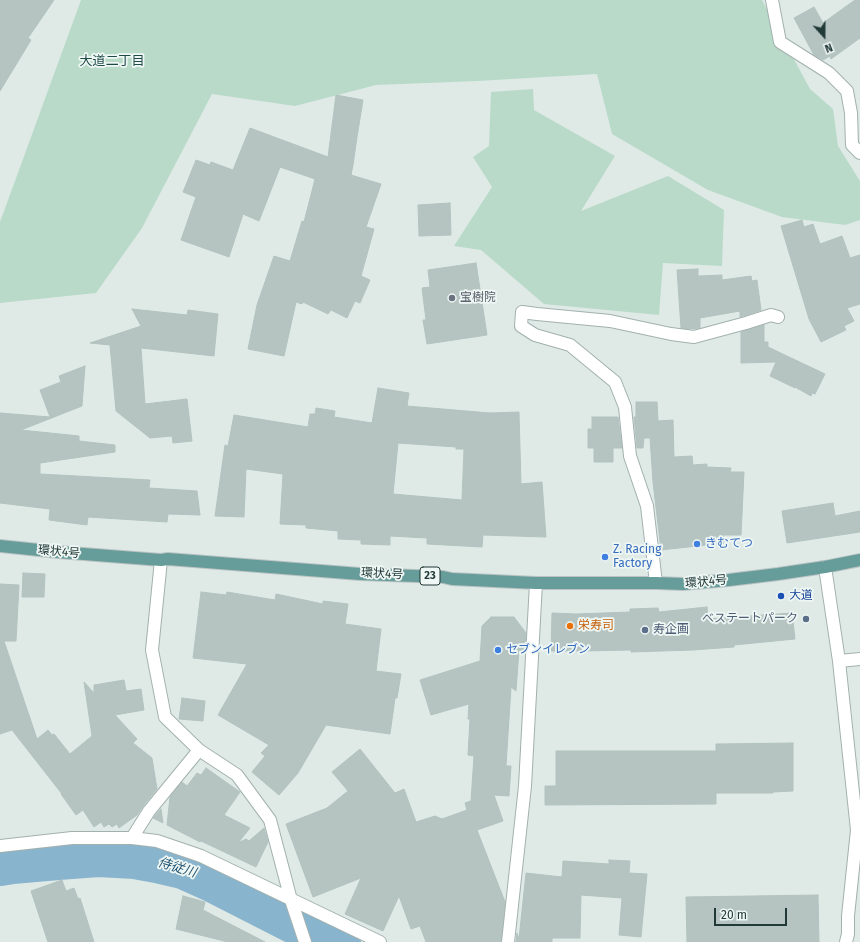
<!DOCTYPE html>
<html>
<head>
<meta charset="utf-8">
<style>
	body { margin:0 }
	#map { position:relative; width:860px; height:942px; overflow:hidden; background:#dfeae7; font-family:"Fira Sans",sans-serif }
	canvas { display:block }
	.north { position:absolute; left:804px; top:16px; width:40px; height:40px; -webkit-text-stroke:3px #eff7f4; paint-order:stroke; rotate:159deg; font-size:11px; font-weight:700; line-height:16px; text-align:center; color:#213937 }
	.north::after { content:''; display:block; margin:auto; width:14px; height:18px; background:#213937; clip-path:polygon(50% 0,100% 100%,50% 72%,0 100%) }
	.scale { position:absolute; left:714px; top:908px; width:73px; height:18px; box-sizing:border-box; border:2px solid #213937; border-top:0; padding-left:5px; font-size:12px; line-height:14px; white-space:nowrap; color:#213937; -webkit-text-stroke:3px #eff7f4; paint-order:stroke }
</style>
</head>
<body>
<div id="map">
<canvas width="860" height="942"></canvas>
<div class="north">N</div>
<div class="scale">20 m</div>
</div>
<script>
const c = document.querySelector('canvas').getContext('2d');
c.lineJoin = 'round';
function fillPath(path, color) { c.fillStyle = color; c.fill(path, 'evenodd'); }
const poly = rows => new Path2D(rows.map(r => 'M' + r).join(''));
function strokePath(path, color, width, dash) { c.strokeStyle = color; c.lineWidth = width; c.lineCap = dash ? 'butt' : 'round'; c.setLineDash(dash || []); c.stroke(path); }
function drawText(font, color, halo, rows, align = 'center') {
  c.font = font + ' "Fira Sans","Noto Sans JP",sans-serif'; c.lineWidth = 3.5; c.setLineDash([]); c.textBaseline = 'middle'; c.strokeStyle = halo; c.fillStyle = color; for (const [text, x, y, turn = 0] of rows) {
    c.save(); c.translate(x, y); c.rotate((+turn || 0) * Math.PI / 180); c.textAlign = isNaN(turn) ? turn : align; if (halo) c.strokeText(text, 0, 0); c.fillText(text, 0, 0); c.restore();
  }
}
const green = poly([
	[81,0,762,0,810,89,833,109,838,146,860,181,860,220,845,225,782,217,708,190,612,134,597,74,478,81,376,85,295,106,212,94,142,228,96,293,0,303,0,222],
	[533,89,534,110,615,156,581,211,668,176,724,210,722,266,663,263,659,315,544,304,481,250,454,246,492,187,473,157,489,146,491,92]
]);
const river = poly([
	[0,864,12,862,58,858,98,855,135,857,157,861,183,867,212,880,324,937,339,942]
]);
const building = poly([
	[0,0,54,0,28,38,31,40,0,91,0,0],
	[855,0,860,0,860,38,831,59,830,56,823,60,814,55,794,18,814,7,823,23,855,0],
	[336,95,363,100,357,137,353,165,351,175,381,184,366,227,374,229,361,276,370,280,360,303,355,301,347,318,331,310,328,314,303,302,302,304,296,302,284,356,248,349,257,305,274,256,290,261,302,221,304,222,315,179,280,167,259,221,243,214,229,257,181,240,196,197,183,192,196,160,210,165,211,162,233,170,250,128,328,157,336,95],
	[450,203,451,235,419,236,418,205,450,203],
	[802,220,804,227,813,224,820,244,842,236,850,258,860,255,860,304,847,308,854,321,844,326,846,330,821,342,809,319,781,226,802,220],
	[476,263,487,335,427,344,423,320,426,320,422,288,430,287,428,270,476,263],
	[698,269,698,276,722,275,722,280,751,276,752,281,757,280,761,310,740,317,740,311,700,318,700,328,688,329,681,328,677,270,698,269],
	[132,309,187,315,188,310,218,314,214,356,141,348,145,404,187,399,192,441,173,443,172,436,150,438,116,411,110,345,90,343,141,326,132,309],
	[764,325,764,342,768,342,768,347,825,374,815,394,812,393,811,396,795,387,795,388,770,376,776,362,741,363,741,332,764,325],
	[85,366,82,406,21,430,79,436,79,441,115,445,115,452,40,463,40,474,150,480,149,488,197,491,200,515,168,514,167,522,88,517,87,525,49,520,50,509,0,503,0,413,50,417,40,390,61,382,59,376,85,366],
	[378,388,409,393,407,406,490,413,519,412,521,484,542,482,546,537,483,535,482,547,427,544,427,538,390,536,390,545,361,544,361,540,338,539,338,531,306,528,306,525,280,524,283,474,246,469,244,517,215,516,225,445,228,446,234,415,308,427,310,414,315,414,316,408,335,411,334,417,372,423,378,388],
	[398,443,456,447,456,449,464,449,462,500,393,494,398,443],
	[636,402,657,402,658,421,673,420,674,457,692,456,693,465,707,464,707,467,731,468,730,472,744,472,741,535,723,535,724,543,661,550,653,482,650,438,644,438,643,448,637,448,634,417,636,417,636,402],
	[592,417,618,417,622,448,613,448,613,462,594,462,594,448,588,448,588,429,592,429,592,417],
	[833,503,835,516,860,511,860,532,787,543,782,511,833,503],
	[23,573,45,574,44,597,22,597,23,573],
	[0,584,19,585,16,641,4,641,37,739,48,730,52,735,54,734,70,754,92,736,84,682,94,693,94,685,124,680,126,691,141,689,144,710,115,715,137,739,133,743,152,758,157,789,143,806,137,815,119,828,117,824,112,827,109,824,104,827,101,822,94,827,83,810,76,815,61,794,62,794,12,730,0,734,0,584],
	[201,592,226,595,227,592,275,600,276,594,323,604,323,601,348,604,345,624,381,629,376,671,401,674,397,698,395,698,390,734,326,725,298,773,279,795,252,772,265,756,261,753,269,745,218,715,247,664,193,658,201,592],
	[707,607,708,619,792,613,795,639,734,645,734,647,693,650,631,652,631,650,582,651,551,651,552,613,576,614,630,612,630,609,658,608,659,612,707,607],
	[491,617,514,617,526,633,525,650,519,650,516,691,511,687,506,766,511,766,509,796,494,795,503,821,477,830,505,902,501,942,426,942,420,926,411,929,399,896,383,931,345,914,361,878,313,897,286,824,327,808,348,791,332,772,360,749,395,793,404,789,416,822,435,816,442,819,467,810,465,803,471,801,474,756,468,755,470,719,468,719,469,704,431,715,420,680,480,661,482,626,491,617],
	[182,698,205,701,203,721,179,719,182,698],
	[793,743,793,791,773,792,773,793,716,793,716,804,545,805,545,786,556,786,556,751,716,751,716,744,793,743],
	[206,768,240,792,224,815,250,828,238,843,246,839,249,841,264,828,268,842,256,867,201,841,200,842,167,825,170,797,182,782,187,786,197,773,201,775,206,768],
	[161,809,163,823,153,818,161,809],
	[609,860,630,861,629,873,647,874,641,937,619,935,622,898,581,895,580,938,552,938,552,942,516,942,517,933,519,939,526,873,562,877,563,861,609,864,609,860],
	[62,880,66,891,74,888,78,899,80,898,94,942,48,942,31,891,62,880],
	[818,895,819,942,687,942,686,897,818,895],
	[183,896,205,902,203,910,265,942,228,942,176,929,183,896]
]);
const street = poly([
	[772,0,780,42,829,73,847,91,851,113,852,145,860,153],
	[161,560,152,650,165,717,199,750,237,775,270,820,291,900,305,942],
	[825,567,839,661,857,830,848,916,848,934,846,942],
	[656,583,647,506,630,456,625,407,615,382,570,345,535,335,521,326,522,312,537,314,610,321,671,334,694,337,746,323,771,315,778,317],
	[839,661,860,659],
	[132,838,149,811,199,750],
	[0,846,72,838,132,838,157,841,201,856,380,942],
	[508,942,525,786,536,583]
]);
const primary = poly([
	[0,546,58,552,161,560,168,559,360,574,443,577,452,579,536,583,656,583,683,584,729,580,778,574,825,567,860,560]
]);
const markers = [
	[452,298,4,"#6b7280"],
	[697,544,4,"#3f7fe0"],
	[605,557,4,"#3f7fe0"],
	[781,596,4,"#1a4fb4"],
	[806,619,4,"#5c6f8a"],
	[570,626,4,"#e8710a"],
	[645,630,4,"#5c6f8a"],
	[498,650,4,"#3f7fe0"]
];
const shields = [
	[430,576,20]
];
const shieldNames = [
	["23",430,576]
];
const worshipNames = [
	["宝樹院",460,298]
];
const shopNames = [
	["きむてつ",705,544],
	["Z. Racing",613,550],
	["Factory",613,564],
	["セブンイレブン",506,650]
];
const streetNames = [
	["環状4号",59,552,5],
	["環状4号",382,574,3],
	["環状4号",706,582,-5]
];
const transitNames = [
	["大道",789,596]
];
const serviceNames = [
	["べステートパーク",798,619],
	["寿企画",653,630,"left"]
];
const foodNames = [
	["栄寿司",578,626]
];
const neighbourhoodNames = [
	["大道二丁目",112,61]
];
const waterNames = [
	["侍従川",177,868,17]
];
fillPath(green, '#b9dac9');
strokePath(river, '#89b4cd', 44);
fillPath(building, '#b5c4c1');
strokePath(building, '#b2c3bf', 1);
strokePath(street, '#a2b1af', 14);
strokePath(primary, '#bcc4c3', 14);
strokePath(street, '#fff', 12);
strokePath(primary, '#669d9b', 12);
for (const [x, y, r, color] of markers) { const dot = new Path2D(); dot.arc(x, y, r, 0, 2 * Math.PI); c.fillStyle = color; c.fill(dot); strokePath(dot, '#eff7f4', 1.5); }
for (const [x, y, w] of shields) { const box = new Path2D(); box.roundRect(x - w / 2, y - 9, w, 18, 3); c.fillStyle = '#eff7f4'; c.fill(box); strokePath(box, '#213937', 1); }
drawText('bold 11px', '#213937', null, shieldNames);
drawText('12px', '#5b616d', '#eff7f4', worshipNames, 'left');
drawText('12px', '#366cbe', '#eff7f4', shopNames, 'left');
drawText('12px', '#213937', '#eff7f4', streetNames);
drawText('12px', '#164399', '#eff7f4', transitNames, 'left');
drawText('12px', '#4e5e75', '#eff7f4', serviceNames, 'right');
drawText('12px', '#c56008', '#eff7f4', foodNames, 'left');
drawText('13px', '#1e4a48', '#eff7f4', neighbourhoodNames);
drawText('italic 13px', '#1e5271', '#eff7f4', waterNames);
</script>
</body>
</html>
